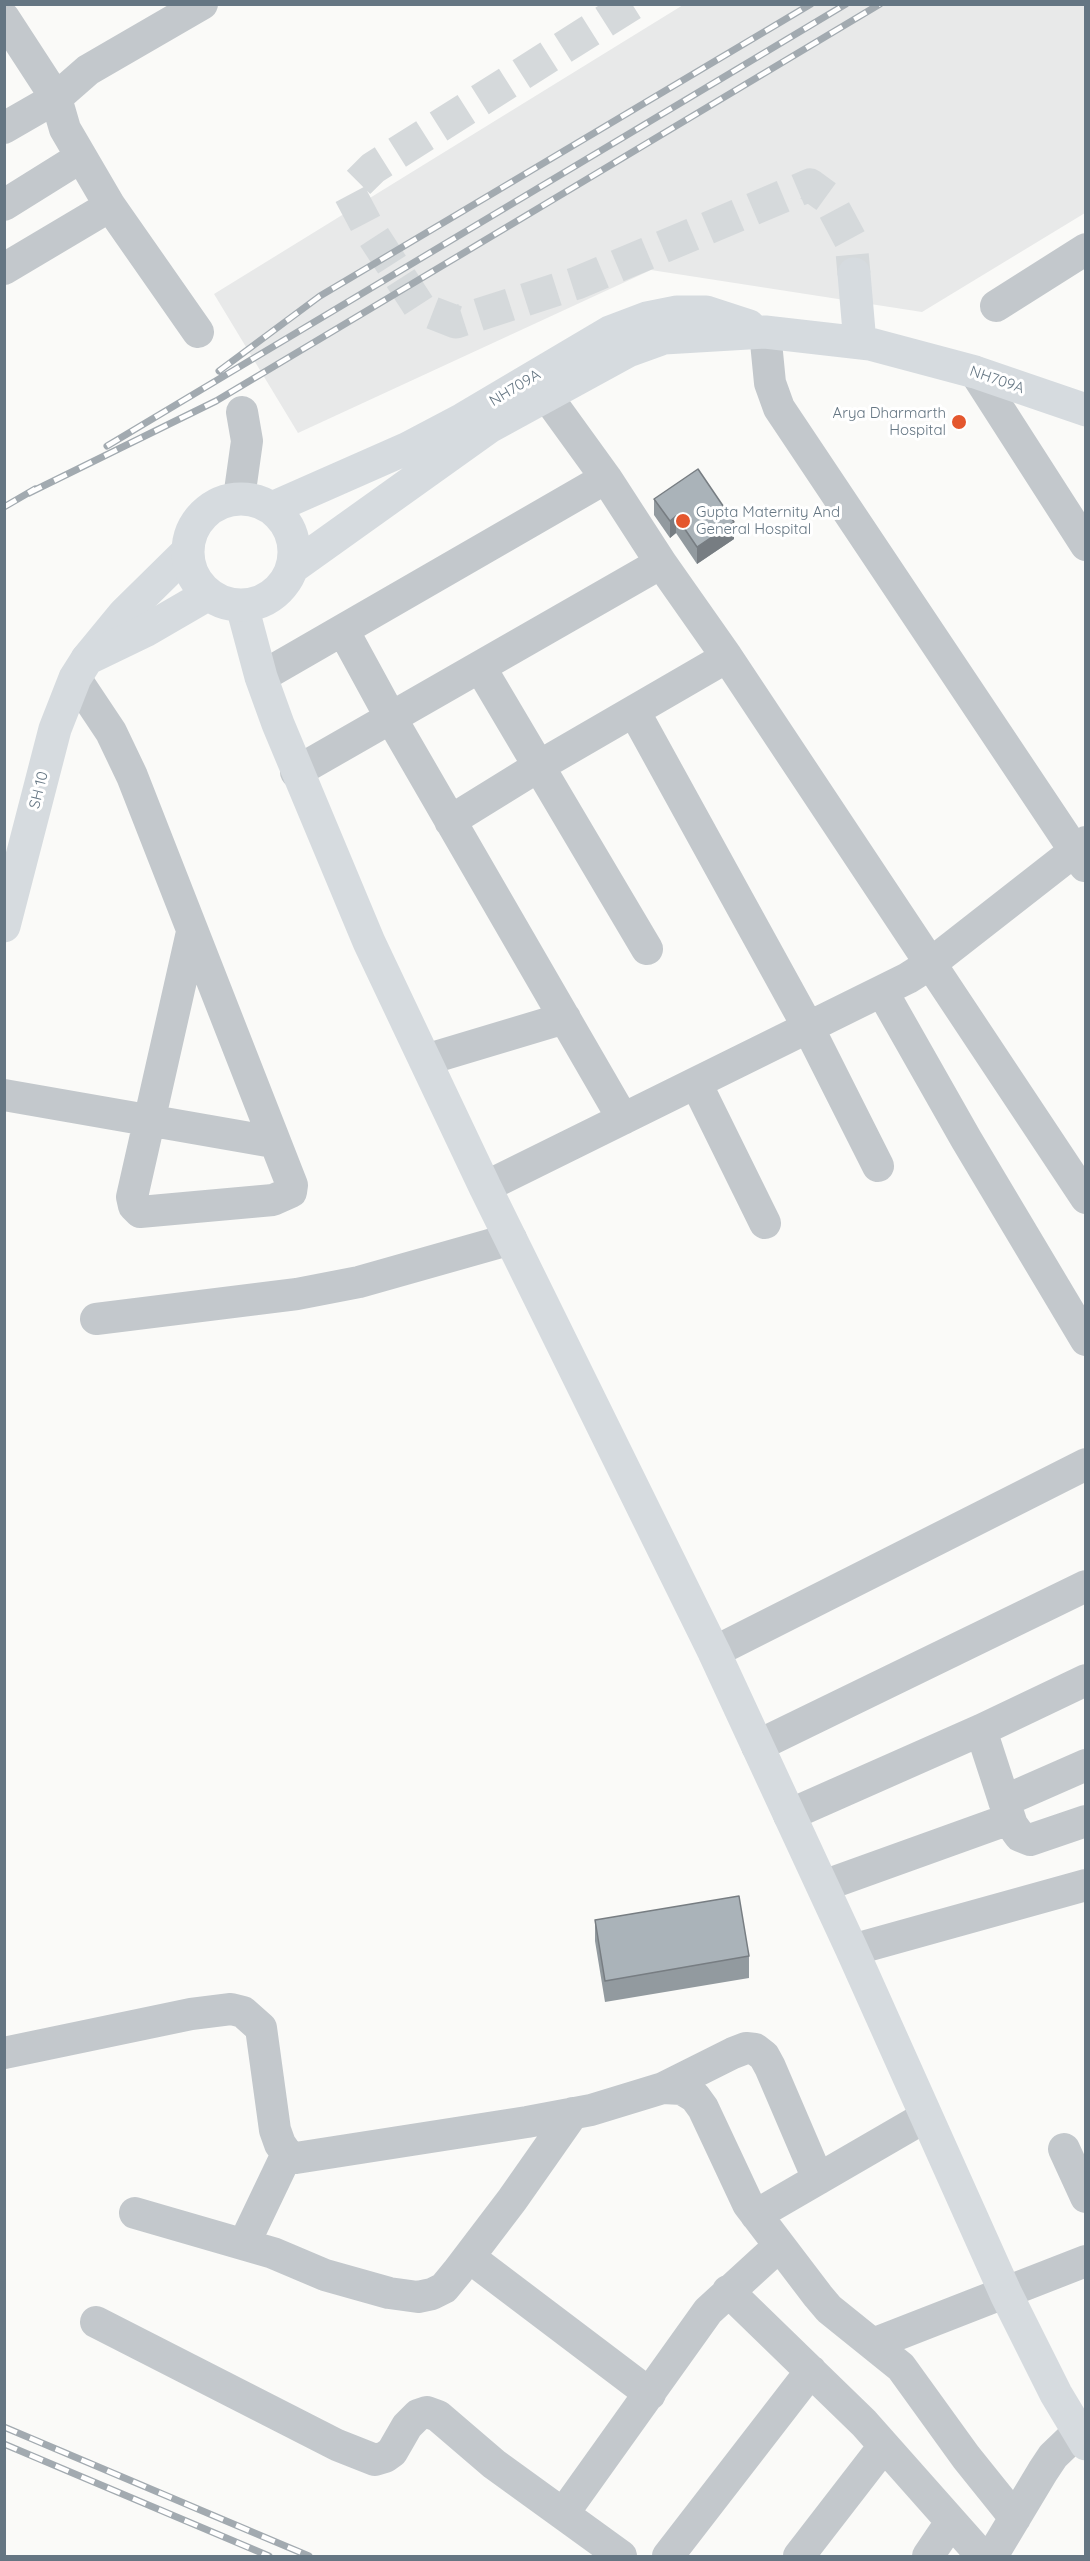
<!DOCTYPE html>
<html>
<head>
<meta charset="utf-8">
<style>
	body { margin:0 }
	#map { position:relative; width:1090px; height:2561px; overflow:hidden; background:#fafaf8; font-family:Quicksand,sans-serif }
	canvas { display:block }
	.frame { position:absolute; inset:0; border:6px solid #657683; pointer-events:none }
</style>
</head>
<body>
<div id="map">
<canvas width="1090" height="2561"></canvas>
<div class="frame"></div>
</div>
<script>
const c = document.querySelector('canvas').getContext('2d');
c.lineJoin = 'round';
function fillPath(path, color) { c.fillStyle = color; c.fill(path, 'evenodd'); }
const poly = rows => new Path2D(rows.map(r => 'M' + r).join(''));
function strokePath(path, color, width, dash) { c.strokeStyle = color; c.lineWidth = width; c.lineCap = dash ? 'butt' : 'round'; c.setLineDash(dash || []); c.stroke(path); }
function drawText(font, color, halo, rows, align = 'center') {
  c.font = font + ' Quicksand,sans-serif'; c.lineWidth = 6; c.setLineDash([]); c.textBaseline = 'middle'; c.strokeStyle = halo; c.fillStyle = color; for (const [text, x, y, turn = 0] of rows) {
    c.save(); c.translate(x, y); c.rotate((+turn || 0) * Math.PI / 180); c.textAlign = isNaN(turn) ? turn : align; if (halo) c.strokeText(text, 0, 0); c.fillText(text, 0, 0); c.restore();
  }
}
const built = poly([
	[683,5,1085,5,1085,213,922,312,651,270,298,433,214,294]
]);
const highwayTunnel = poly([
	[632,4,373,168,349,192,367,226,420,308,456,322,577,283,810,185,828,198,851,241,854,274]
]);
const minor = poly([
	[4,18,56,98,4,128],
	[4,205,81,157],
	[4,269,110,206],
	[996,306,1086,249],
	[198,332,110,206,65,129,56,98,88,70,202,4],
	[765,332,770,383,779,408,1085,866],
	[975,372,1086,545],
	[546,395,606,478,661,563,727,657,1086,1198],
	[239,498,247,441,242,412],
	[343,630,391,718,623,1119],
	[480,667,647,949],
	[261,677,606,478],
	[75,678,111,732,132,776,292,1185,291,1192,273,1200,140,1212,134,1206,132,1197,192,932],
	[634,711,808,1027,878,1166],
	[296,772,661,563],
	[450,821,539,766,727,657],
	[882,991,966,1139,1086,1340],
	[425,1060,565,1018],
	[696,1083,765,1223],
	[4,1095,273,1142],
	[485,1187,908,978,930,964,1086,842],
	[96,1319,297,1294,359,1282,511,1239],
	[714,1652,1086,1464],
	[981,1730,1012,1825],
	[757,1746,1086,1586],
	[1004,1801,1086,1765],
	[789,1815,981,1730,1086,1680],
	[823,1886,1001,1822,1012,1825,1020,1836,1030,1840,1086,1821],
	[852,1950,1086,1885],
	[4,2053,191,2014,231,2009,243,2012,261,2028,275,2130,280,2144,287,2154,296,2158,527,2122,591,2110,663,2088,682,2089,695,2097,703,2108,748,2204,818,2296,829,2309,901,2367,966,2457,1015,2518],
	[663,2088,733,2053,746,2048,755,2049,764,2056,770,2067,818,2179],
	[1064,2149,1086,2197],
	[135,2213,273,2253,325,2275,389,2293,418,2297,432,2294,444,2288,458,2271,512,2200,573,2113],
	[756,2215,925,2117],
	[244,2244,287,2154],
	[469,2257,650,2394],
	[728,2291,864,2423,982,2556],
	[96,2322,337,2445,375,2460,385,2457,392,2452,407,2426,418,2415,427,2412,438,2416,494,2464,621,2556],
	[873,2344,1086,2261],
	[563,2514,708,2311,779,2246],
	[668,2556,811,2371],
	[799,2556,884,2446],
	[928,2556,951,2522],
	[992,2556,1043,2471,1053,2456,1078,2432]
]);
const major = poly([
	[242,606,261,677,278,724,369,942,485,1187,714,1652,852,1950,1006,2294,1056,2394,1086,2444],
	[87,659,124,614,187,552]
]);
const highway = poly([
	[854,274,860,343],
	'188 552a53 53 0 1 1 106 0a53 53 0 1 1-106 0Z',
	[272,508,408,448,463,419,610,332,647,318,677,312,706,312,749,326],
	[293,567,489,427,628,351,664,338,765,332,870,344,975,372,1086,410],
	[4,926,55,729,75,678,87,659,145,631,207,595]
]);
const rail = poly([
	[219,371,320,296,811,4],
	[107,446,846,4],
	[29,493,216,401,880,4],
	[4,507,35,489],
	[4,2427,309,2556],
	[4,2444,269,2556]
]);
const wall = poly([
	[654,499,734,539,697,564,676,533,670,538,654,515],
	[595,1920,749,1956,749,1978,605,2002,595,1941]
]);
const shadedWall = poly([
	[676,516,676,533,670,538,670,521],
	[734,522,734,539,697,564,697,547]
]);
const building = poly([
	[698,469,734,522,697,547,676,516,670,521,654,499,698,469],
	[739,1896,749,1956,605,1981,595,1920,739,1896]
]);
const markers = [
	[959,422,8,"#e4572e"],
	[683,521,8,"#e4572e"]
];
const streetNames = [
	["NH709A",997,380,19],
	["NH709A",515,388,-31],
	["SH 10",39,790,-76]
];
const poiNames = [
	["Arya Dharmarth",946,413],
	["Hospital",946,430],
	["Gupta Maternity And",696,512,"left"],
	["General Hospital",696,529,"left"]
];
fillPath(built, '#e8e9e9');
strokePath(highwayTunnel, '#d5d9db', 33, [33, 16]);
strokePath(minor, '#c3c8cc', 32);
strokePath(major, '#d6dbdf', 33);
strokePath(highway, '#d6dbdf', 33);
strokePath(rail, '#a2aab0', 7);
strokePath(rail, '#fff', 4.5, [14]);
fillPath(wall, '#929a9f');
fillPath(shadedWall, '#777d82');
fillPath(building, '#aab3b9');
strokePath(building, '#777d82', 1.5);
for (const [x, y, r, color] of markers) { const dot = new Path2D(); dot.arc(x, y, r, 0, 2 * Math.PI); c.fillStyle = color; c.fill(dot); strokePath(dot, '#fff', 2); }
drawText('15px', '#657683', '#fff', streetNames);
drawText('15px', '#657683', '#fff', poiNames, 'right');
</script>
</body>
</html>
